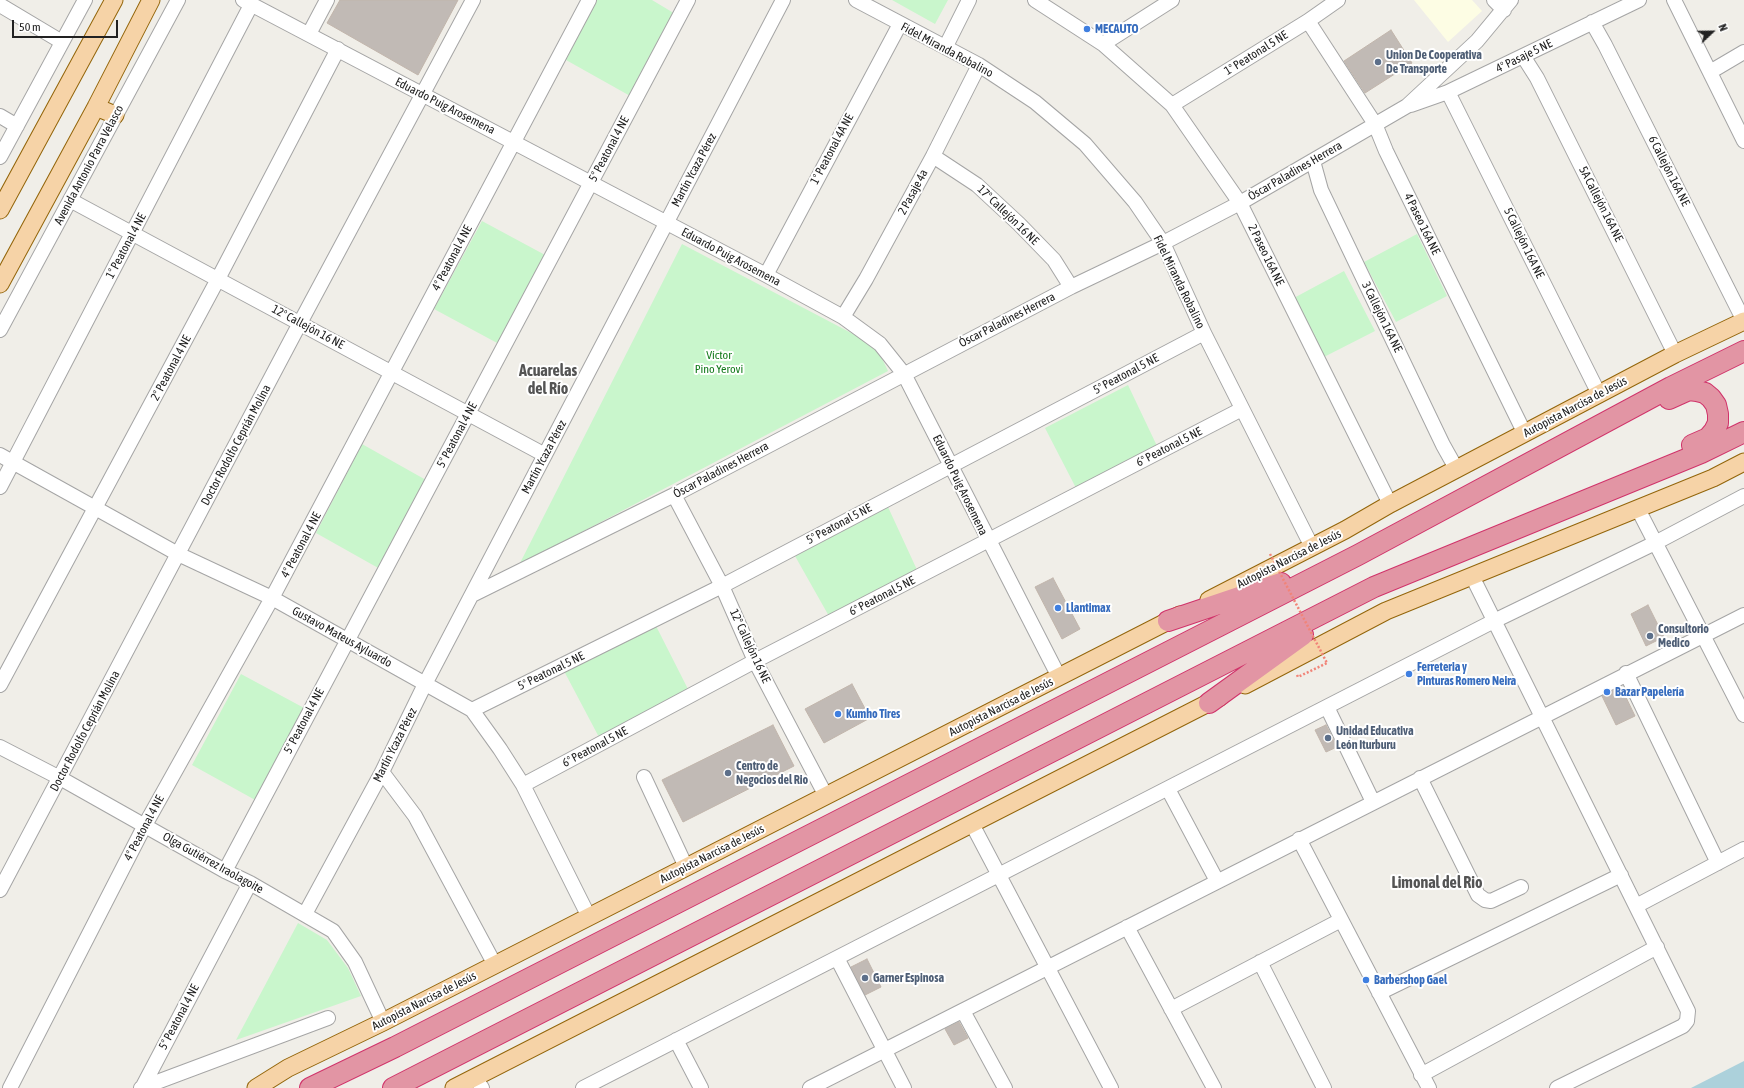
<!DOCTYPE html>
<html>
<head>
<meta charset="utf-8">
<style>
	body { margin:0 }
	#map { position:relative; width:1744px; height:1088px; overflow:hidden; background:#f0eee8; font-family:"Asap Condensed",sans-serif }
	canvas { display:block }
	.north { position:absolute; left:1692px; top:12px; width:40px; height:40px; -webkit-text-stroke:3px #fff; paint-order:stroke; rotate:68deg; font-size:11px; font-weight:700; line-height:16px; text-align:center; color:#212121 }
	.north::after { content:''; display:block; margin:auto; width:14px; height:18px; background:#212121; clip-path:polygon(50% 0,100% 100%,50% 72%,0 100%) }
	.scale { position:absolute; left:12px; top:20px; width:106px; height:18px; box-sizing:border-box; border:2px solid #212121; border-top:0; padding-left:5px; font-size:12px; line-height:14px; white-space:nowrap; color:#212121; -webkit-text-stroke:3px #fff; paint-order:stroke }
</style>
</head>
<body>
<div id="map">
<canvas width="1744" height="1088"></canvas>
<div class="north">N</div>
<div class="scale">50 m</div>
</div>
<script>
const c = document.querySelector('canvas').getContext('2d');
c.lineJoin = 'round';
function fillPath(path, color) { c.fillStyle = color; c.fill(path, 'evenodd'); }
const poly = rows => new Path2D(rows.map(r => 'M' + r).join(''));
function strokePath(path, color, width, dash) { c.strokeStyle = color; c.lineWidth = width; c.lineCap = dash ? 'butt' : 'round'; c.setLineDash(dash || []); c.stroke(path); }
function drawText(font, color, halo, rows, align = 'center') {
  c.font = font + ' "Asap Condensed",sans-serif'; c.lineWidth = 4; c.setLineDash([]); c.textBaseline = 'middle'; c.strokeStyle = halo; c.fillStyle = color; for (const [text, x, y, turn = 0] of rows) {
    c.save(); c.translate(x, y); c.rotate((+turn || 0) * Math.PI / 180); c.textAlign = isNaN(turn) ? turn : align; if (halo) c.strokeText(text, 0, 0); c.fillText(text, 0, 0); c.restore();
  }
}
const education = poly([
	[1414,0,1472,0,1482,11,1448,42]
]);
const park = poly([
	[597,0,652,0,677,15,632,97,566,60],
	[892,0,948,0,935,24],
	[482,221,547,256,499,344,434,309],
	[1417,234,1447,296,1396,322,1364,262],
	[682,244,876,346,888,371,519,565],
	[1344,271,1375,331,1322,358,1292,299],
	[1128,385,1157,446,1076,488,1045,428],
	[362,444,426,480,380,569,316,533],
	[888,507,918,572,830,618,795,556],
	[656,626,691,695,601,741,564,671],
	[241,674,306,709,257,801,192,765],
	[298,923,327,940,348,968,361,996,236,1040]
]);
const water = poly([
	[1744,1061,1744,1088,1691,1088]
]);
const building = poly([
	[340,0,458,0,418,75,327,23,340,0],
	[1391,30,1412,63,1365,93,1344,61,1391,30],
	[1053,578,1080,629,1062,639,1035,587,1053,578],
	[1648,605,1664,637,1646,646,1631,614,1648,605],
	[852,684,870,718,824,743,805,709,852,684],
	[1621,687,1635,716,1616,725,1602,696,1621,687],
	[773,725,794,766,683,822,662,780,773,725],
	[1326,725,1337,747,1326,752,1315,730,1326,725],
	[867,959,881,987,865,995,851,967,867,959],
	[959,1022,968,1038,954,1045,945,1029,959,1022]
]);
const path = poly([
	[1297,675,1298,677,1327,663]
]);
const minor = poly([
	[243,0,766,275,843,317,880,344,904,374,1059,677],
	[856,0,979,65,1035,102,1085,144,1135,202,1163,243,1204,333,1312,547],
	[1035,0,1103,44,1172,105,1240,203,1390,504],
	[1494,0,1504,10],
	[1674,0,1744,141],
	[0,5,62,42],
	[1308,21,1375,124,1386,151,1525,434],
	[1592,22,1605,45,1744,321],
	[309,34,327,0],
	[1103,44,1172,0],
	[946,46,969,0],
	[1523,56,1537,78,1675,354],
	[1710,72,1744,52],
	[1448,92,1599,394],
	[1172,105,1308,21,1338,0],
	[1411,105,1448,92,1639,0],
	[0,116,17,126],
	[933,156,977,185,1019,224,1054,260,1071,287],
	[0,157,85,0],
	[1313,161,1321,190,1443,445,1457,470],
	[70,200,545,455],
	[766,275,900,24],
	[843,317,866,279,933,156,979,65],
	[0,330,178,0],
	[0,455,178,554,272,598,472,710,500,749,523,785,589,917],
	[0,487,251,5],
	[674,495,722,586,755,661,826,796],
	[1638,509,1744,715],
	[1472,576,1688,1011,1687,1021,1683,1026,1557,1088],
	[472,595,674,495,1071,287,1163,243,1240,203,1407,106,1477,41,1511,0],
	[1626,673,1718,863],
	[0,685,218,279,338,49],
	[1327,707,1373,802],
	[472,710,722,586,1204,333],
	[0,747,60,778,225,871,250,883,333,931,355,962,383,1022],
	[382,772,415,816,495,965],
	[644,777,686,867],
	[1420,778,1478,895,1485,900,1491,901,1521,887],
	[523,785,755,661,1242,409],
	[1168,789,1217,881],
	[972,824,1111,1088],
	[1299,839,1429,1088],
	[225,871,688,0],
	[0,890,300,323,473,0],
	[1636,906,1744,849],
	[305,914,382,772,425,684,783,0],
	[1127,927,1214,1088],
	[837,958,904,1088],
	[1260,962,1324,1088],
	[1379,993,1621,875],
	[1171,1009,1341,920],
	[963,1011,1005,1088],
	[676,1040,701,1088],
	[1421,1075,1657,947],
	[475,1077,482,1088],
	[10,1088,145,825,272,598,589,0],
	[141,1088,328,1018],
	[142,1088,250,883],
	[583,1088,1494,621,1655,543,1744,496],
	[810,1088,1744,615]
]);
const major = poly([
	[96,107,115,115],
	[0,210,114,0],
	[0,284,96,107,151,0],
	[1209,600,1345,530,1390,504,1675,354,1744,321],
	[1245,685,1386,611,1713,478,1744,462],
	[256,1088,288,1068,383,1022,1180,615],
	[454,1088,1220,697]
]);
const highway = poly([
	[1669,399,1689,390,1697,391,1705,393,1711,398,1716,405,1718,414,1718,423,1714,431,1708,438,1692,445],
	[1168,621,1281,583],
	[1209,703,1303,635],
	[310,1088,395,1047,1180,646,1358,555,1671,387,1744,351],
	[393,1088,1374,587,1701,453,1744,432]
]);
const pathBridge = poly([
	[1270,554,1327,663]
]);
const markers = [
	[1087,29,4,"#3f7fe0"],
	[1378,62,4,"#5c6f8a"],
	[1058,608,4,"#3f7fe0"],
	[1650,636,4,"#5c6f8a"],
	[1409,674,4,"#3f7fe0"],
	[1607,692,4,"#3f7fe0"],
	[838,714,4,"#3f7fe0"],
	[1328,738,4,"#5c6f8a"],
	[728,773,4,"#5c6f8a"],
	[865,978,4,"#5c6f8a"],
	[1366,980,4,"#3f7fe0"]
];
const shopNames = [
	["MECAUTO",1095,29],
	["Llantimax",1066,608],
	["Ferreteria y",1417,667],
	["Pinturas Romero Neira",1417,681],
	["Bazar Papelería",1615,692],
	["Kumho Tires",846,714],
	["Barbershop Gael",1374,980]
];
const streetNames = [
	["Fidel Miranda Robalino",947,50,28],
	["1º Peatonal 5 NE",1256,53,-32],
	["4º Pasaje 5 NE",1524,56,-26],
	["Eduardo Puig Arosemena",445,106,27],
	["5º Peatonal 4 NE",609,149,-62],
	["1º Peatonal 4A NE",832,149,-62],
	["Avenida Antonio Parra Velasco",89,165,-62],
	["Martín Ycaza Pérez",694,170,-62],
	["Óscar Paladines Herrera",1295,171,-30],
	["6 Callejón 16A NE",1669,171,63],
	["2 Pasaje 4a",913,192,-62],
	["5A Callejón 16A NE",1601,204,63],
	["17° Callejón 16 NE",1008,215,44],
	["4 Paseo 16A NE",1422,224,64],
	["5 Callejón 16A NE",1524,243,64],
	["1º Peatonal 4 NE",126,246,-62],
	["2 Paseo 16A NE",1266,255,64],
	["Eduardo Puig Arosemena",731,257,28],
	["4º Peatonal 4 NE",452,258,-62],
	["Fidel Miranda Robalino",1179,282,64],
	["3 Callejón 16A NE",1382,317,64],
	["Óscar Paladines Herrera",1007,320,-27],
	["12° Callejón 16 NE",308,327,28],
	["2º Peatonal 4 NE",171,368,-62],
	["5º Peatonal 5 NE",1126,374,-28],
	["Autopista Narcisa de Jesús",1575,407,-28],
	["5º Peatonal 4 NE",457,435,-62],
	["Doctor Rodolfo Ceprián Molina",236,445,-62],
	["6º Peatonal 5 NE",1169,447,-27],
	["Martín Ycaza Pérez",544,457,-62],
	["Óscar Paladines Herrera",721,470,-28],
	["Eduardo Puig Arosemena",960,485,64],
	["5º Peatonal 5 NE",839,524,-28],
	["4º Peatonal 4 NE",301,545,-62],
	["Autopista Narcisa de Jesús",1289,559,-27],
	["6º Peatonal 5 NE",882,596,-27],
	["Gustavo Mateus Ayluardo",342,637,29],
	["12° Callejón 16 NE",750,646,65],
	["5º Peatonal 5 NE",551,671,-26],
	["Autopista Narcisa de Jesús",1001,707,-27],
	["5º Peatonal 4 NE",304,721,-62],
	["Doctor Rodolfo Ceprián Molina",85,731,-62],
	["Martín Ycaza Pérez",395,745,-63],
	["6º Peatonal 5 NE",595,747,-28],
	["4º Peatonal 4 NE",144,828,-62],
	["Autopista Narcisa de Jesús",712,854,-27],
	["Olga Gutiérrez Iraolagoite",213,863,29],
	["Autopista Narcisa de Jesús",424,1001,-27],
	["5º Peatonal 4 NE",179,1017,-62]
];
const serviceNames = [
	["Union De Cooperativa",1386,55],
	["De Transporte",1386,69],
	["Consultorio",1658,629],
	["Medico",1658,643],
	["Unidad Educativa",1336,731],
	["León Iturburu",1336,745],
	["Centro de",736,766],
	["Negocios del Rio",736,780],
	["Garner Espinosa",873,978]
];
const parkNames = [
	["Víctor",719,355],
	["Pino Yerovi",719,369]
];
const districtNames = [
	["Acuarelas",548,371],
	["del Río",548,389],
	["Limonal del Rio",1437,883]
];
fillPath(education, '#fdfde4');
fillPath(park, '#c9f6cc');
fillPath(water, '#acd1db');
fillPath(building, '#c1bab5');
strokePath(building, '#c1b5ab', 1);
strokePath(minor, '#a5a5a5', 16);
strokePath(major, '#93650a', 19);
strokePath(highway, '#d0336a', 22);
strokePath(path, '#f18478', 2.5, [2, 2]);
strokePath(minor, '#fff', 14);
strokePath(major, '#f6d3a7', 17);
strokePath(highway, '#e295a4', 20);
strokePath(pathBridge, '#f18478', 2.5, [2, 2]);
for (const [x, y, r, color] of markers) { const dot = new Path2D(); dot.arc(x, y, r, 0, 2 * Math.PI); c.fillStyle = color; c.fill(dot); strokePath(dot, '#fff', 1.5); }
drawText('bold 12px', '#366cbe', '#fff', shopNames, 'left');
drawText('12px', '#212121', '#fff', streetNames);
drawText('bold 12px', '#4e5e75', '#fff', serviceNames, 'left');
drawText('12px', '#137a1b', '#fff', parkNames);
drawText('bold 16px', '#545454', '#fff', districtNames);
</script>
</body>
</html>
